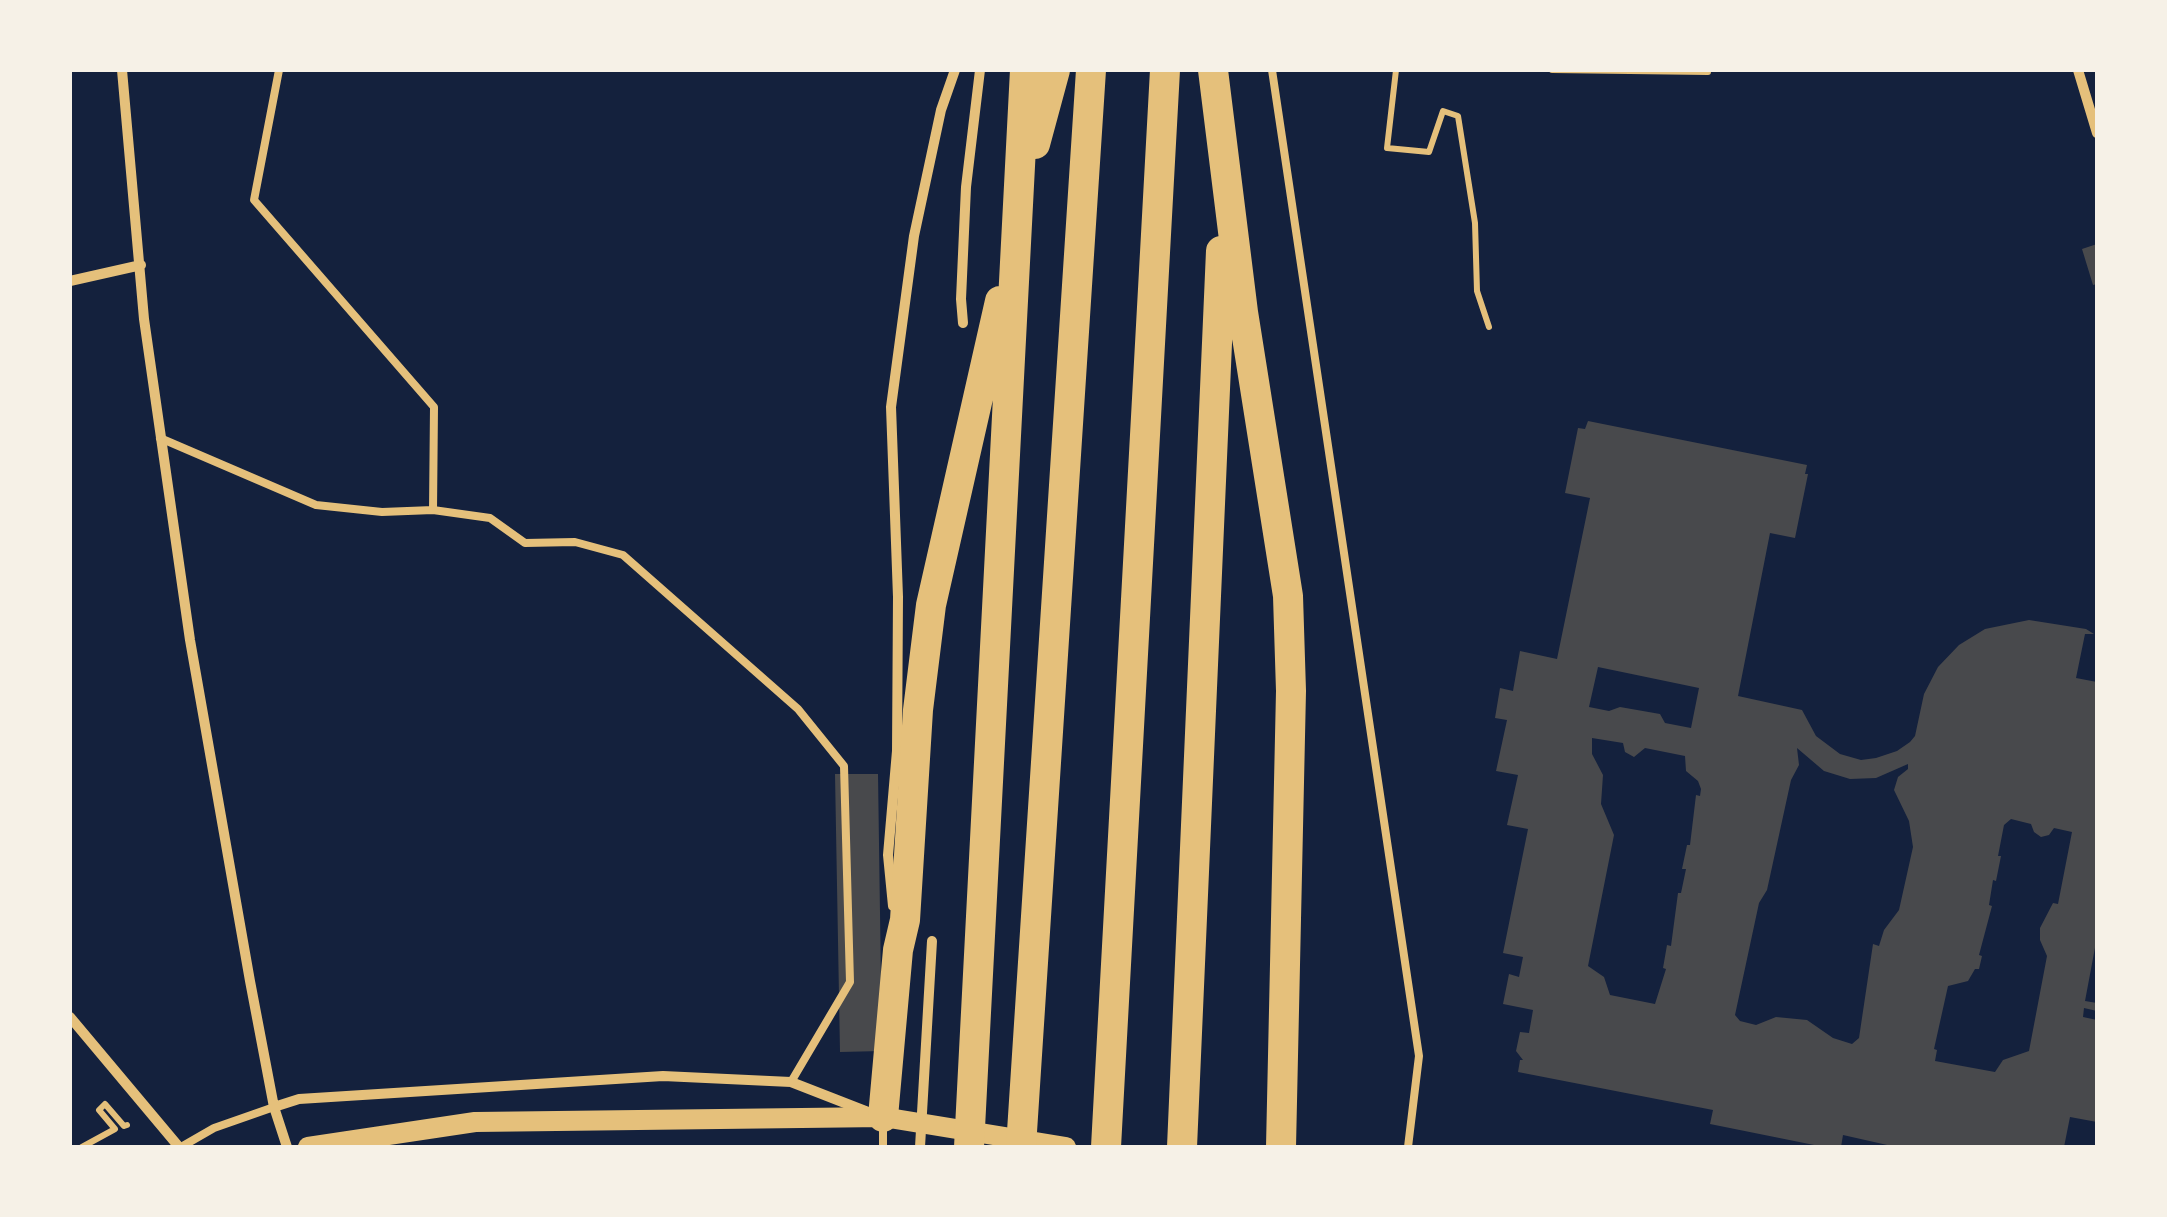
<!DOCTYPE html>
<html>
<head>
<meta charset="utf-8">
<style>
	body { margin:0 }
	#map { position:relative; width:2167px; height:1217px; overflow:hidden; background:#14213d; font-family:Poppins,sans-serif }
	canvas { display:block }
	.frame { position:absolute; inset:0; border:72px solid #f6f1e7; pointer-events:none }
</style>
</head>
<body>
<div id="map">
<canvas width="2167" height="1217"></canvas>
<div class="frame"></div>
</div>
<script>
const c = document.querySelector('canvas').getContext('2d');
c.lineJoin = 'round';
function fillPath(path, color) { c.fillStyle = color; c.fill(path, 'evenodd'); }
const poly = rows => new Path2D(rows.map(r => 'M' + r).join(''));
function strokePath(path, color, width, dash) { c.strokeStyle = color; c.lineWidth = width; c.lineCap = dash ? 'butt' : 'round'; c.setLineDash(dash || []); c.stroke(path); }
const building = poly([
	[2097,244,2097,284,2093,285,2082,249],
	[1588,421,1807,465,1805,474,1808,474,1795,538,1770,533,1738,696,1802,710,1816,736,1840,754,1861,760,1876,758,1897,751,1910,742,1915,736,1924,694,1938,667,1959,645,1985,629,2029,620,2086,629,2094,634,2085,634,2076,678,2097,682,2097,937,2085,1001,2097,1003,2097,1011,2084,1008,2083,1017,2097,1020,2097,1122,2070,1117,2064,1147,1896,1147,1843,1135,1841,1147,1824,1147,1710,1124,1713,1110,1518,1072,1520,1060,1523,1060,1516,1051,1520,1032,1529,1033,1533,1010,1503,1004,1509,974,1519,977,1523,957,1503,953,1528,829,1507,825,1518,775,1496,771,1507,720,1495,718,1500,688,1513,691,1520,651,1557,659,1590,498,1565,493,1578,428,1585,429],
	[1598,667,1699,688,1691,728,1665,723,1660,714,1620,707,1609,711,1589,707],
	[1592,738,1623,743,1625,752,1634,757,1645,748,1685,756,1686,771,1698,781,1701,789,1700,796,1696,795,1690,845,1687,845,1682,869,1686,869,1681,893,1678,893,1671,946,1667,945,1663,968,1666,969,1655,1004,1610,995,1604,977,1588,966,1614,835,1601,804,1603,775,1592,754],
	[1797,748,1824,771,1850,779,1876,778,1908,764,1908,769,1898,777,1894,790,1909,821,1913,847,1899,910,1884,930,1879,946,1873,944,1859,1038,1852,1044,1833,1038,1807,1020,1776,1017,1756,1025,1740,1021,1735,1015,1759,903,1767,890,1791,780,1799,765],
	[2011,819,2031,824,2034,832,2041,837,2049,835,2054,828,2072,832,2058,904,2053,903,2040,928,2040,940,2047,956,2029,1051,2003,1060,1995,1072,1935,1061,1937,1050,1934,1049,1948,986,1968,981,1975,969,1979,969,1982,956,1979,955,1992,906,1989,905,1993,880,1996,881,2001,856,1998,856,2004,825],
	[835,774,878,774,882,1051,840,1052]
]);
const path = poly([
	[1396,70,1387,148,1429,152,1443,111,1458,116,1475,223,1477,291,1489,327],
	[1552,70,1708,72],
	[82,1147,115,1129,99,1110,105,1104,124,1126,127,1125]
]);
const service = poly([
	[279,70,254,200,434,407,433,510],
	[1272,70,1419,1056,1408,1147],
	[160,438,316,505,382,512,433,510,490,518,525,543,575,542,623,555,798,709,844,766,850,982,791,1082],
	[181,1147,214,1128,274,1107],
	[883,1147,883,1122]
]);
const minor = poly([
	[122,70,144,319,190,640,250,981,274,1107,287,1147],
	[2078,70,2097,133],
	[70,281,141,265],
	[963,323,961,299,966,187,980,70],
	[893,906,888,855,897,751,898,597,891,407,914,236,941,110,955,70],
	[70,1017,179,1147],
	[274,1107,299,1099,663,1076,791,1082,868,1112],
	[920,1147,932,941]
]);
const secondary = poly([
	[308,1147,475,1122,883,1117,1066,1147]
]);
const motorway = poly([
	[1213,70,1243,312,1288,596,1291,691,1281,1147],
	[1035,144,1055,70],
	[883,1117,898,950,905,920,918,710,931,605,1000,301],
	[969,1147,1025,70],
	[1021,1147,1091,70],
	[1106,1147,1165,70],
	[1182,1147,1221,251]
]);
fillPath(building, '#48494c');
strokePath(path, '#e5c07b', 6);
strokePath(service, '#e5c07b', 8);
strokePath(minor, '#e5c07b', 10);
strokePath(secondary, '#e5c07b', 20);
strokePath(motorway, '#e5c07b', 30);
</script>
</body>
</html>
